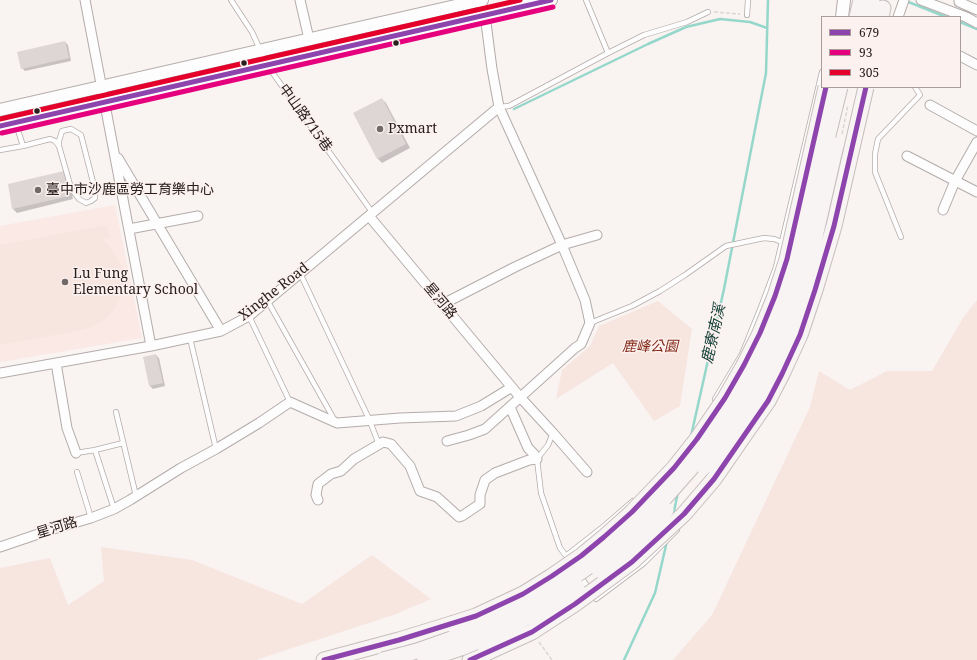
<!DOCTYPE html>
<html>
<head>
<meta charset="utf-8">
<style>
	body { margin:0 }
	#map { position:relative; width:977px; height:660px; overflow:hidden; background:#f9f3f2; font-family:"Noto Serif",serif }
	canvas { display:block }
	.legend { position:absolute; left:821px; top:16px; width:140px; height:72px; box-sizing:border-box; background:#fcf1ef; border:1px solid #a89d9b; margin:0; padding:5px 7px; list-style:none; font-size:12px; color:#29201d }
	.legend li { display:flex; align-items:center; gap:8px; height:20px }
	.legend b { width:20px; border:1px solid #a89d9b }
</style>
</head>
<body>
<div id="map">
<canvas width="977" height="660"></canvas>
<ul class="legend">
<li><b style="height:5px;background:#8e44ad"></b>679</li>
<li><b style="height:5px;background:#e5007d"></b>93</li>
<li><b style="height:5px;background:#e4002b"></b>305</li>
</ul>
</div>
<script>
const c = document.querySelector('canvas').getContext('2d');
c.lineJoin = 'round';
function fillPath(path, color) { c.fillStyle = color; c.fill(path, 'evenodd'); }
const poly = rows => new Path2D(rows.map(r => 'M' + r).join(''));
function strokePath(path, color, width, dash) { c.strokeStyle = color; c.lineWidth = width; c.lineCap = dash ? 'butt' : 'round'; c.setLineDash(dash || []); c.stroke(path); }
function drawText(font, color, halo, rows, align = 'center') {
  c.font = font + ' "Noto Serif","Noto Sans TC",serif'; c.lineWidth = 3; c.setLineDash([]); c.textBaseline = 'middle'; c.strokeStyle = halo; c.fillStyle = color; for (const [text, x, y, turn = 0] of rows) {
    c.save(); c.translate(x, y); c.rotate((+turn || 0) * Math.PI / 180); c.textAlign = isNaN(turn) ? turn : align; if (halo) c.strokeText(text, 0, 0); c.fillText(text, 0, 0); c.restore();
  }
}
const built = poly([
	[115,205,142,338,0,362,0,226]
]);
const green = poly([
	[107,225,110,237,101,239,109,246,115,255,120,264,123,273,123,283,119,301,115,308,109,316,101,322,92,327,82,330,6,344,0,344,0,245],
	[977,300,977,660,673,660,712,615,810,407,819,371,850,390,887,371,932,371,963,318],
	[658,301,692,329,680,406,654,421,613,363,556,399,562,370,590,346,599,326],
	[101,547,192,560,302,604,372,555,431,599,396,614,256,660,0,660,0,568,50,558,68,605,104,581]
]);
const shadow = poly([
	[65,42,68,45,71,61,25,71,22,68],
	[382,99,386,103,410,148,382,163,378,159,355,114],
	[64,172,68,176,73,199,17,213,13,209],
	[156,355,159,358,165,386,153,389,150,386]
]);
const stream = poly([
	[906,1,946,17],
	[960,22,977,29],
	[514,109,648,44,686,27,720,19,750,22,767,28],
	[691,436,724,289,766,73,768,0],
	[673,516,678,492],
	[624,660,655,593,667,541]
]);
const building = poly([
	[65,41,69,58,21,69,17,52],
	[382,98,406,144,377,159,353,113],
	[64,171,69,196,12,209,8,184],
	[156,354,163,383,149,386,143,357]
]);
const path = poly([
	[714,12,740,14],
	[842,134,848,105],
	[539,642,552,660]
]);
const service = poly([
	[231,0,252,32,267,65,372,212],
	[747,15,748,0],
	[608,53,644,35,687,22,708,12],
	[499,107,509,106,608,53,586,0],
	[16,124,23,146,50,139,55,141,59,146,71,188,79,199,86,203,91,201,95,198,95,190,81,135,71,129,62,131,59,141,59,146],
	[0,150,23,146],
	[901,237,875,172,875,154,878,139,920,95,915,87],
	[300,273,369,419,378,442,382,442],
	[267,300,335,421],
	[249,316,290,402],
	[590,323,632,306,660,291,685,275,726,246,764,238,774,239,782,242],
	[190,338,216,449],
	[715,399,742,354,761,307,776,267,822,72],
	[116,412,136,496],
	[553,433,548,445,537,459,541,493,560,548,571,562],
	[95,450,114,509],
	[76,453,95,450,123,443],
	[77,472,91,518],
	[567,555,604,526,633,501],
	[579,574,596,599,644,563,677,530]
]);
const minor = poly([
	[85,0,151,346],
	[300,0,309,39],
	[921,0,966,17,977,23],
	[959,0,959,2,977,10],
	[898,17,904,0],
	[960,56,977,65],
	[930,105,977,131],
	[907,156,977,192],
	[118,158,221,331],
	[943,210,955,181,977,142],
	[369,216,520,397,553,433,587,472],
	[129,229,198,216],
	[443,304,515,267,562,245,597,235],
	[56,363,67,428,76,453],
	[0,373,151,346,221,331,249,316,499,107],
	[447,441,469,435,485,429,575,348,581,344,590,323,585,300,562,245,499,107,492,69,485,15,480,0],
	[318,500,316,495,318,484,331,474,341,471,354,459,383,442,391,444,410,466,420,491,437,497,459,517,462,516,480,504,480,495,485,480,495,473,529,460,537,459,534,454,528,448,510,407],
	[0,547,50,530,91,518,114,509,130,500,181,468,216,449,259,423,290,402,337,423,400,418,456,416,481,406,512,387]
]);
const tertiary = poly([
	[842,17,844,0],
	[0,110,482,0],
	[0,126,551,0]
]);
const primary = poly([
	[857,17,861,0],
	[868,17,872,0],
	[881,17,883,8],
	[324,660,399,640,451,624],
	[470,660,484,654]
]);
const primaryBridge = poly([
	[704,467,731,434,763,383,783,340,803,289,836,145],
	[599,570,640,538,666,510],
	[451,624,476,616,523,594,552,576,581,556,604,537,632,512,674,468,697,439,725,398,744,365,760,333,775,296,787,259,826,87],
	[484,654,532,632,575,604,632,562,684,514,714,479,768,401,782,374,800,335,815,290,834,226,866,87],
	[383,660,417,651,454,638,495,622,538,602,589,566,631,531,660,503,691,468,732,414,754,377,774,335,792,285,799,252,840,87],
	[425,660,461,648,500,632,554,603,577,587]
]);
const bus1 = poly([
	[0,126,551,0],
	[324,660,399,640,476,616,523,594,552,576,581,556,604,537,632,512,674,468,697,439,725,398,744,365,760,333,775,296,787,259,826,87],
	[470,660,532,632,575,604,632,562,684,514,714,479,768,401,782,374,800,335,815,290,834,226,866,87]
]);
const bus2 = poly([
	[2,133,553,7]
]);
const bus3 = poly([
	[0,119,520,0]
]);
const markers = [
	[396,43,3.5,"#29201d"],
	[244,63,3.5,"#29201d"],
	[37,111,3.5,"#29201d"],
	[380,129,4,"#726a68"],
	[38,190,4,"#726a68"],
	[65,282,4,"#726a68"]
];
const streetNames = [
	["中山路715巷",305,118,54],
	["Xinghe Road",274,292,-38],
	["星河路",440,301,50],
	["星河路",57,528,-17]
];
const poiNames = [
	["Pxmart",388,129],
	["臺中市沙鹿區勞工育樂中心",46,190],
	["Lu Fung",73,274],
	["Elementary School",73,290]
];
const parkNames = [
	["鹿峰公園",650,347]
];
const waterNames = [
	["鹿寮南溪",714,334,-77]
];
fillPath(built, '#fbe9e5');
fillPath(green, '#f7e5e0');
fillPath(shadow, '#0003');
strokePath(stream, '#95d8cb', 2.5);
fillPath(building, '#ded6d4');
strokePath(service, '#b3acaa', 6);
strokePath(minor, '#b3acaa', 11);
strokePath(tertiary, '#b3acaa', 14);
strokePath(primary, '#c6bebc', 17);
strokePath(path, '#d8d6d6', 1.5, [4, 2]);
strokePath(service, '#fefdfd', 4.5);
strokePath(minor, '#fefdfd', 9);
strokePath(tertiary, '#fefdfd', 12);
strokePath(primary, '#f7f4f3', 15);
strokePath(primaryBridge, '#c6bebc', 17, []);
strokePath(primaryBridge, '#f7f4f3', 15);
strokePath(bus1, '#8e44ad', 5);
strokePath(bus2, '#e5007d', 5);
strokePath(bus3, '#e4002b', 5);
for (const [x, y, r, color] of markers) { const dot = new Path2D(); dot.arc(x, y, r, 0, 2 * Math.PI); c.fillStyle = color; c.fill(dot); strokePath(dot, '#fcf1ef', 1.5); }
drawText('14px', '#29201d', '#fcf1ef', streetNames);
drawText('14px', '#29201d', '#fcf1ef', poiNames, 'left');
drawText('italic 14px', '#822816', '#fcf1ef', parkNames);
drawText('italic 15px', '#0e3c34', '#fcf1ef', waterNames);
</script>
</body>
</html>
